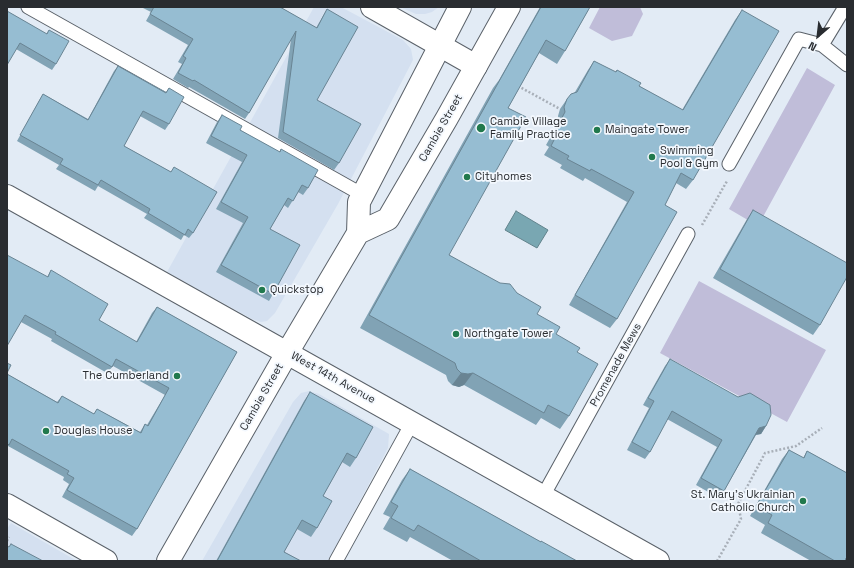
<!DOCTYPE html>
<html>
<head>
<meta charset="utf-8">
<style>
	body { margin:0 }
	#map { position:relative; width:854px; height:568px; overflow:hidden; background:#e2ebf5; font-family:"Space Grotesk",sans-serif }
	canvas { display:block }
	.frame { position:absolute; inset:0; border:8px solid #292c30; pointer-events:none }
	.north { position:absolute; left:798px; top:16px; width:40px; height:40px; -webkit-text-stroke:3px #f3f8fe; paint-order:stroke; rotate:208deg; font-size:11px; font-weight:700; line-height:16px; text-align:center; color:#292c30 }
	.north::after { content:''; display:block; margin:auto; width:14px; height:18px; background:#292c30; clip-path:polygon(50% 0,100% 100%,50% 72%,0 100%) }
</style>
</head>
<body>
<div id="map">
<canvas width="854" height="568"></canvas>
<div class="frame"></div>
<div class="north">N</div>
</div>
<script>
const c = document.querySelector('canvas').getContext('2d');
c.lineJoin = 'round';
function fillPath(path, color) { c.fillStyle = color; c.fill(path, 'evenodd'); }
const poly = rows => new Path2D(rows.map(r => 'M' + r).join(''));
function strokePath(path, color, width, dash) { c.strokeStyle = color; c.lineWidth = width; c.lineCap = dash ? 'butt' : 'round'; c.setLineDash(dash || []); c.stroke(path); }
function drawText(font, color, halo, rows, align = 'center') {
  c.font = font + ' "Space Grotesk",sans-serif'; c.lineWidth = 3.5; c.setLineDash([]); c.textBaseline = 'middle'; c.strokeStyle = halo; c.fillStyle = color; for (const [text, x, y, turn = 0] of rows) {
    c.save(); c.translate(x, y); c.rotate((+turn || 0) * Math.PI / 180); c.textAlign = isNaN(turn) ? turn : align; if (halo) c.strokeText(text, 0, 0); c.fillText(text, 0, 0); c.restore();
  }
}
const built = poly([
	[314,7,341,7,403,40,411,49,413,60,338,204,275,313,267,321,261,322,252,319,167,272],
	[400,7,439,7,432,12,425,14,416,14],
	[309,391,319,394,389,434,388,448,328,561,202,561,293,402,301,393],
	[11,523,77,561,7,561,7,529]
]);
const green = poly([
	[600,7,640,7,643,14,632,36,612,41,589,28],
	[807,68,835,85,758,226,729,209],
	[699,281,826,350,787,422,660,353]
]);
const water = poly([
	[516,211,548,230,537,248,505,230,516,211]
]);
const path = poly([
	[518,86,560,109],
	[702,225,727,181],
	[7,541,9,537],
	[717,561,741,519,738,504,765,453,796,446,822,428]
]);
const service = poly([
	[28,7,363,195],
	[845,7,822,45,847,65],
	[729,164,799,39,822,45],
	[543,496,688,234],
	[336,561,412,423]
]);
const minor = poly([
	[372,7,476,66],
	[7,196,658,561],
	[7,505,106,561]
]);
const secondary = poly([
	[358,233,388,219,447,118,509,7],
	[168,561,287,353,358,233,359,202,460,7]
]);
const wall = poly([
	[141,7,280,7,316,28,327,9,317,100,339,163,334,170,278,138,291,39,249,113,245,119,189,87,188,88,173,79,182,64,178,62,188,45,146,21,151,12],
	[540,7,590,7,565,51,557,64,539,53,508,108,449,255,517,293,556,334,577,352,569,416,560,429,541,418,536,425,464,385,459,387,452,385,448,381,446,375,360,328,493,88,499,80],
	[742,10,693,180,686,189,676,183,665,205,617,319,610,328,569,305,627,202,585,178,583,181,560,168,562,165,544,155,549,147,546,145,559,122,558,116,560,109,567,99,575,92,588,70,594,61,615,72,617,70,639,86,682,110,735,20],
	[7,11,46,34,49,30,56,64,52,70,16,49],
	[118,66,166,92,169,88,169,124,165,130,140,116,124,146,171,172,174,167,193,233,189,238,184,235,181,240,166,231,144,218,147,214,98,186,95,191,56,169,59,165,17,141,40,99,43,94,88,119,114,71],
	[222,115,240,130,279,152,281,149,308,188,303,195,298,192,288,208,284,205,270,229,273,294,269,301,216,272,243,223,216,209,242,162,206,143,217,122],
	[753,210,820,325,813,335,713,278,747,219],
	[51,270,99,320,136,342,152,313,157,307,237,352,137,529,132,536,62,497,69,484,63,480,64,477,8,446,7,447,7,374,57,402,62,396,94,414,97,409,140,432,145,424,147,425,165,395,113,366,107,373,51,341,52,339,21,322,47,277],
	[670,359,766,426,761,434,756,435,724,491,719,498,696,485,717,447,667,419,650,452,645,459,627,450,649,408,643,405,665,366],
	[310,392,356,458,350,467,342,462,323,496,317,528,311,537,297,529,284,552,301,561,216,561,304,401],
	[789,450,803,458,807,451,847,473,847,561,811,561,761,533,765,525,750,516,782,459],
	[410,469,541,542,577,561,453,561,410,537,407,542,383,529,390,517,383,514,402,480]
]);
const shadedWall = poly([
	[461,373,473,373,464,385,459,387,452,385],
	[766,426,761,434,754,435,759,428]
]);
const building = poly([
	[154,7,280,7,317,28,327,9,358,27,317,100,361,124,339,163,283,132,296,31,249,113,194,80,193,81,178,73,186,58,183,56,193,39,150,14,154,7],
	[541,7,590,7,565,51,546,40,508,108,526,117,449,255,500,283,510,284,517,293,541,307,537,314,560,327,556,334,580,348,577,352,598,364,569,416,548,405,544,413,473,373,468,374,461,373,457,369,455,363,369,315,502,76,541,7],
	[742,10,779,31,693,180,681,173,665,205,677,212,617,319,575,295,634,192,591,169,590,171,567,159,569,156,551,146,555,138,552,136,565,112,564,107,567,99,571,94,577,92,594,61,616,72,617,70,641,83,639,86,683,110,742,10],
	[7,11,47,34,49,30,69,41,56,64,20,43,7,65,7,11],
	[118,66,166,93,169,88,184,97,169,124,143,111,124,146,171,172,174,167,217,192,193,233,188,229,185,235,170,226,148,213,150,209,101,180,98,185,60,164,63,159,20,135,43,94,88,120,118,66],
	[222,115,242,126,240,130,280,152,281,149,318,170,308,188,302,185,293,201,288,198,270,229,300,245,273,294,221,265,248,217,221,202,247,155,211,136,222,115],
	[753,210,847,263,847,277,820,325,720,269,753,210],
	[7,255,48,277,51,270,108,304,99,320,137,342,157,307,237,352,137,529,67,490,74,478,67,474,69,471,12,439,9,445,7,443,7,374,58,403,62,396,94,414,97,409,141,433,145,424,148,426,169,388,116,359,112,367,55,334,56,332,25,315,7,346,7,255],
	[670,359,738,397,750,393,770,405,771,415,766,426,759,428,724,491,701,478,722,440,672,411,650,452,632,442,654,401,648,398,670,359],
	[7,363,11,365,7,373,7,363],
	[310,392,373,427,356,458,347,453,323,496,332,501,317,528,302,520,284,552,301,561,217,561,310,392],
	[789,450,804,458,807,451,847,473,847,559,846,558,845,561,835,561,768,523,772,515,756,506,789,450],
	[410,469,541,542,541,541,577,561,481,561,418,525,414,531,391,518,398,506,391,502,410,469],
	[11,544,43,561,7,561,7,546,9,547,11,544]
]);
const markers = [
	[481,128,5,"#21794d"],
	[597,130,4,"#21794d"],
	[652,157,4,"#21794d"],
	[467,177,4,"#21794d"],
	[262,290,4,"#21794d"],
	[456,334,4,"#21794d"],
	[177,376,4,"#21794d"],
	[46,431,4,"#21794d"],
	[803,501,4,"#21794d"]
];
const poiNames = [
	["Cambie Village",490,122],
	["Family Practice",490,135],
	["Maingate Tower",605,130],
	["Swimming",660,151],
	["Pool & Gym",660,164],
	["Cityhomes",475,177],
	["Quickstop",270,290],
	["Northgate Tower",464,334],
	["The Cumberland",169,376,"right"],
	["Douglas House",54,431],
	["St. Mary's Ukrainian",795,495,"right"],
	["Catholic Church",795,508,"right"]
];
const streetNames = [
	["Cambie Street",441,128,-60],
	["Promenade Mews",616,365,-61],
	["West 14th Avenue",333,378,29],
	["Cambie Street",262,397,-60]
];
fillPath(built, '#d4e0f0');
fillPath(green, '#c0bdd9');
fillPath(water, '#79a7b2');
strokePath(water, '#61828b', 1);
strokePath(service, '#5a6169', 15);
strokePath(minor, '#5a6169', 24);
strokePath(secondary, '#5a6169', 24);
strokePath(path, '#a8afb8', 2.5, [2, 2]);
strokePath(service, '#fff', 13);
strokePath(minor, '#fff', 22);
strokePath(secondary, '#fff', 22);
fillPath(wall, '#81a3b5');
fillPath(shadedWall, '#698493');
fillPath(building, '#96bdd2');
strokePath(building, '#698493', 1);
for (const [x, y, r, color] of markers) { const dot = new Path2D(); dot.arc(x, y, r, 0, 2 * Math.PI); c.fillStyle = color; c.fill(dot); strokePath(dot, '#f3f8fe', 1.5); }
drawText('11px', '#292c30', '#f3f8fe', poiNames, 'left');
drawText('11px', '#292c30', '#f3f8fe', streetNames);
</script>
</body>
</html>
